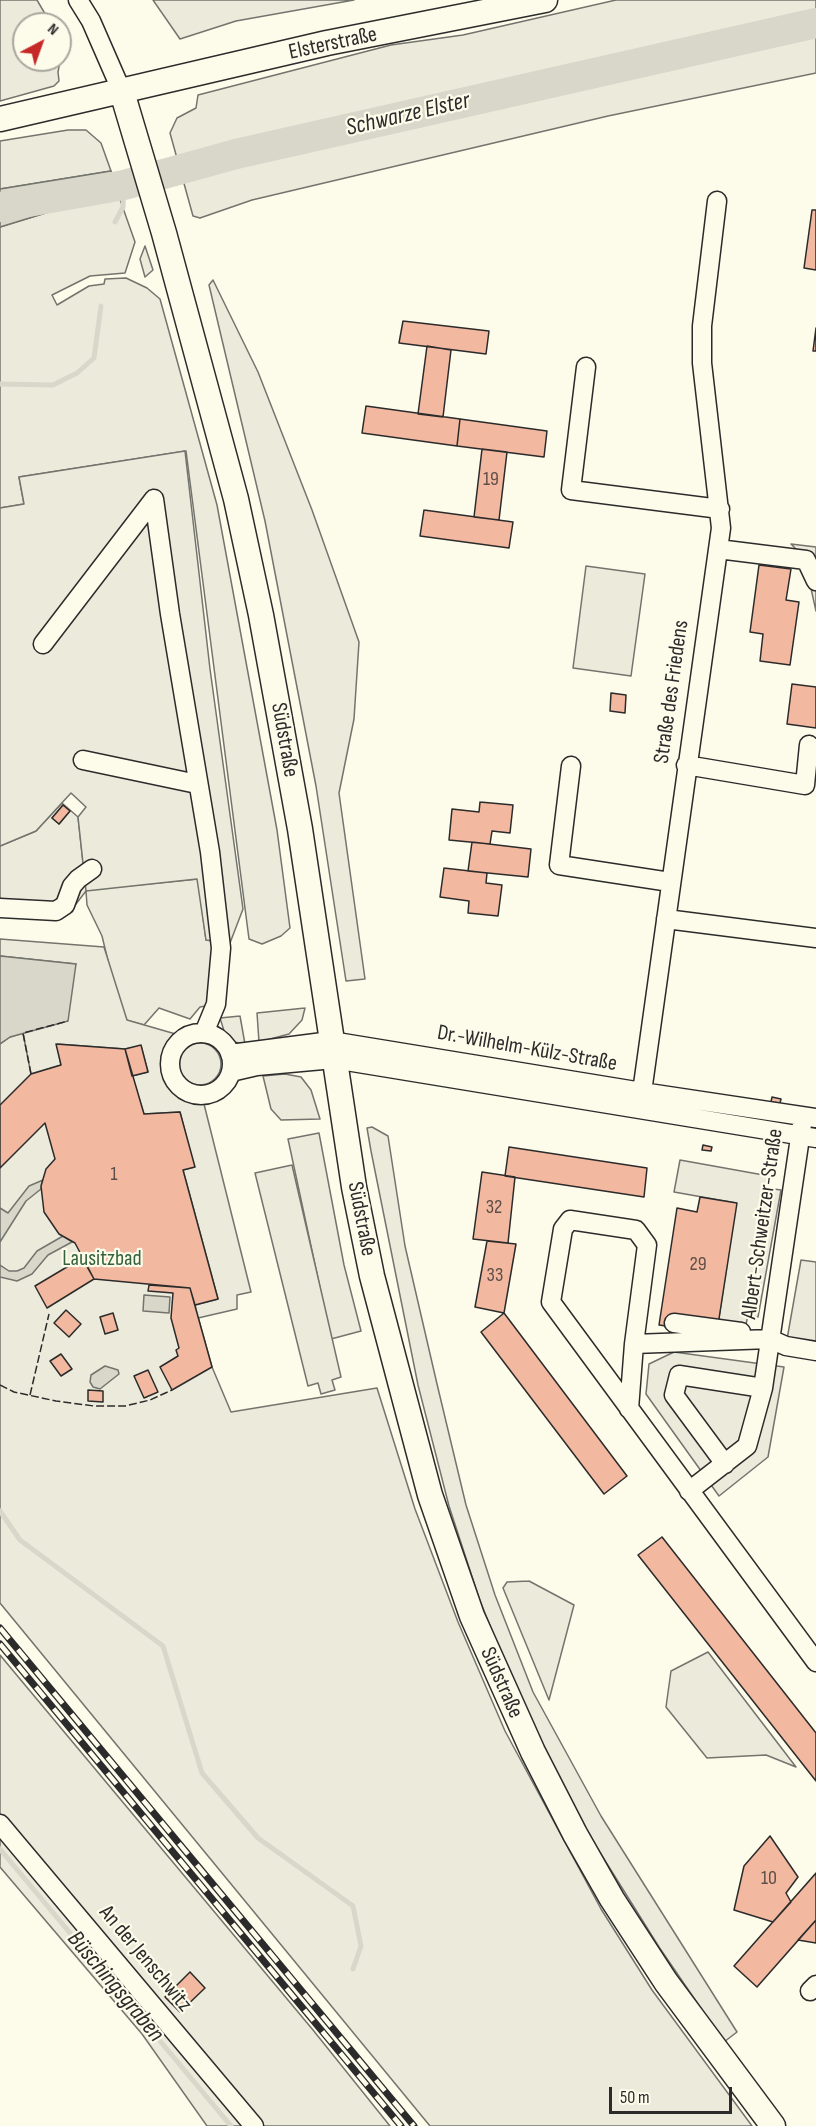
<!DOCTYPE html>
<html>
<head>
<meta charset="utf-8">
<style>
	body { margin:0 }
	#map { position:relative; width:816px; height:2126px; overflow:hidden; background:#fdfbea; font-family:"Sofia Sans Condensed",sans-serif }
	canvas { display:block }
	.north { position:absolute; left:12px; top:12px; width:60px; height:60px; box-sizing:border-box; background:#fdfbea; border:2px solid #a9a89e; border-radius:50%; rotate:41deg; font-size:16px; font-weight:700; line-height:24px; text-align:center; color:#2b2b2b }
	.north::after { content:''; display:block; margin:auto; width:21px; height:27px; background:#c62828; clip-path:polygon(50% 0,100% 100%,50% 72%,0 100%) }
	.scale { position:absolute; left:609px; top:2087px; width:123px; height:27px; box-sizing:border-box; border:3px solid #2b2b2b; border-top:0; padding-left:8px; font-size:18px; line-height:21px; white-space:nowrap; color:#2b2b2b; -webkit-text-stroke:4px #fdfbea; paint-order:stroke }
</style>
</head>
<body>
<div id="map">
<canvas width="816" height="2126"></canvas>
<div class="north">N</div>
<div class="scale">50 m</div>
</div>
<script>
const c = document.querySelector('canvas').getContext('2d');
c.lineJoin = 'round';
function fillPath(path, color) { c.fillStyle = color; c.fill(path, 'evenodd'); }
const poly = rows => new Path2D(rows.map(r => 'M' + r).join(''));
function strokePath(path, color, width, dash) { c.strokeStyle = color; c.lineWidth = width; c.lineCap = dash ? 'butt' : 'round'; c.setLineDash(dash || []); c.stroke(path); }
function drawText(font, color, halo, rows, align = 'center') {
  c.font = font + ' "Sofia Sans Condensed",sans-serif'; c.lineWidth = 4.5; c.setLineDash([]); c.textBaseline = 'middle'; c.strokeStyle = halo; c.fillStyle = color; for (const [text, x, y, turn = 0] of rows) {
    c.save(); c.translate(x, y); c.rotate((+turn || 0) * Math.PI / 180); c.textAlign = isNaN(turn) ? turn : align; if (halo) c.strokeText(text, 0, 0); c.fillText(text, 0, 0); c.restore();
  }
}
const green = poly([
	[0,0,37,0,51,24,24,24,24,60,60,60,60,52,60,61,58,72,59,81,54,86,0,101,0,0],
	[153,0,354,0,236,21,180,39,153,0],
	[616,0,816,0,816,73,608,116,252,200,200,218,193,216,170,133,177,118,196,108,198,95,391,45,463,35,616,0],
	[68,130,86,130,101,143,111,171,0,189,0,141,68,130],
	[117,191,135,242,125,273,90,276,52,295,57,305,89,286,104,284,105,279,126,278,147,288,160,299,217,505,277,830,290,928,281,936,262,944,249,939,186,451,19,477,24,504,0,508,0,227,117,191],
	[145,246,153,270,145,277,140,259,145,246],
	[213,280,258,372,312,510,359,642,354,719,339,793,365,979,346,981,316,786,265,521,209,285,213,280],
	[791,544,816,547,816,611,804,557,791,544],
	[586,566,645,574,631,676,573,668,586,566],
	[62,803,78,817,86,890,198,879,206,940,230,943,216,1004,200,1007,190,1019,159,1008,144,1025,122,1019,102,936,87,905,86,891,76,904,68,906,0,903,0,846,36,831,62,803],
	[63,805,70,811,59,824,52,818,63,805],
	[305,1008,302,1020,289,1034,259,1042,257,1013,305,1008],
	[240,1016,245,1044,234,1042,225,1034,220,1018,240,1016],
	[23,1033,32,1074,61,1065,56,1044,125,1049,132,1076,180,1112,195,1167,183,1171,218,1299,195,1306,212,1367,231,1412,377,1388,415,1509,458,1622,505,1731,601,1909,652,1990,752,2126,430,2126,0,1603,0,1044,10,1037,23,1033],
	'179 1064a21 21 0 1 1 42 0a21 21 0 1 1-42 0Z',
	[285,1074,301,1077,311,1090,320,1119,281,1120,271,1109,263,1076,285,1074],
	[372,1127,388,1136,405,1246,437,1384,466,1505,495,1595,533,1692,601,1816,737,2032,724,2042,659,1947,584,1827,520,1699,480,1601,449,1506,418,1385,371,1151,367,1128,372,1127],
	[319,1133,344,1265,361,1331,331,1339,288,1139,319,1133],
	[529,1581,574,1605,549,1700,503,1588,507,1582,529,1581],
	[708,1652,796,1767,766,1755,707,1758,666,1707,671,1671,708,1652],
	[0,1655,313,2030,390,2126,207,2126,142,2034,0,1867,0,1655]
]);
const parking = poly([
	[185,451,210,669,243,909,230,943,206,940,197,879,86,891,78,817,86,807,71,793,36,831,0,846,0,508,24,504,19,477,185,451],
	[0,939,104,947,127,1020,186,1037,173,1048,169,1068,177,1086,185,1092,202,1096,251,1292,237,1295,237,1309,198,1318,195,1305,218,1299,183,1170,194,1167,180,1112,144,1114,132,1076,148,1072,141,1046,125,1049,57,1044,61,1065,31,1074,23,1033,76,964,0,956,0,939],
	[680,1160,769,1176,767,1188,781,1190,758,1317,748,1316,745,1328,718,1325,736,1203,674,1192,680,1160],
	[292,1165,341,1377,332,1380,335,1390,321,1394,318,1383,308,1386,255,1173,292,1165],
	[801,1260,816,1262,816,1351,786,1345,801,1260],
	[674,1352,784,1367,768,1457,719,1496,646,1394,649,1364,674,1352]
]);
const water = poly([
	[111,171,117,191,0,227,0,189,111,171],
	[0,956,76,964,68,1021,10,1037,0,1044,0,956],
	[43,1180,41,1189,26,1201,0,1242,0,1208,8,1213,29,1186,43,1180],
	[63,1236,72,1242,48,1255,32,1274,17,1281,0,1277,0,1265,9,1271,17,1271,24,1268,37,1251,63,1236],
	[144,1295,170,1297,169,1313,143,1311,144,1295],
	[105,1366,118,1370,119,1374,100,1389,93,1387,90,1382,91,1375,105,1366]
]);
const stream = poly([
	[115,222,123,207,124,185],
	[0,384,53,385,77,373,94,358,101,306],
	[0,1511,20,1540,163,1646,202,1773,258,1838,353,1906,361,1946,353,1969],
	[0,1849,231,2126]
]);
const river = poly([
	[0,207,124,185,236,154,816,23]
]);
const building = poly([
	[812,210,816,210,816,270,804,268,812,210],
	[403,321,489,331,486,354,399,343,403,321],
	[816,328,816,351,813,351,816,328],
	[427,346,451,350,443,417,418,414,427,346],
	[366,406,460,419,457,446,362,433,366,406],
	[460,419,547,431,544,457,457,446,460,419],
	[482,449,507,452,499,520,474,517,482,449],
	[424,510,513,522,509,548,420,536,424,510],
	[759,565,791,569,786,600,799,602,790,665,760,661,763,634,750,632,759,565],
	[792,684,816,687,816,728,787,724,792,684],
	[611,693,626,695,625,713,610,711,611,693],
	[480,802,513,805,510,833,492,831,490,844,449,840,452,809,479,812,480,802],
	[63,805,70,811,59,824,52,818,63,805],
	[472,842,531,849,528,877,468,871,472,842],
	[444,868,487,873,486,883,502,885,498,916,468,913,469,901,440,897,444,868],
	[56,1044,125,1049,144,1114,180,1112,195,1167,183,1170,218,1299,195,1305,190,1288,94,1279,75,1243,59,1234,44,1212,41,1186,46,1169,55,1159,45,1123,0,1168,0,1105,31,1074,61,1065,56,1044],
	[141,1045,148,1072,132,1076,125,1049,141,1045],
	[772,1097,781,1099,780,1103,771,1102,772,1097],
	[703,1145,712,1147,711,1151,702,1150,703,1145],
	[509,1147,647,1168,644,1197,505,1176,509,1147],
	[482,1172,515,1177,508,1243,473,1239,482,1172],
	[700,1197,737,1203,718,1325,673,1327,659,1325,677,1208,697,1212,700,1197],
	[487,1241,516,1244,504,1313,475,1307,487,1241],
	[82,1258,94,1279,47,1308,35,1286,82,1258],
	[149,1285,190,1288,212,1367,172,1390,160,1367,178,1356,176,1350,179,1348,171,1318,173,1293,148,1291,149,1285],
	[66,1310,81,1324,69,1337,54,1323,66,1310],
	[113,1313,118,1330,105,1334,100,1317,113,1313],
	[504,1313,627,1476,604,1494,481,1332,504,1313],
	[61,1354,72,1369,61,1376,50,1361,61,1354],
	[148,1370,158,1392,144,1398,134,1376,148,1370],
	[88,1390,103,1391,103,1402,88,1401,88,1390],
	[662,1537,816,1733,816,1781,638,1555,662,1537],
	[770,1836,798,1877,786,1893,791,1902,773,1922,734,1910,744,1866,770,1836],
	[816,1873,816,1920,757,1987,734,1966,816,1873],
	[816,1920,816,1943,798,1940,816,1920],
	[190,1972,205,1988,180,2012,165,1997,190,1972]
]);
const minor = poly([
	[78,0,91,21,122,92],
	[586,367,571,490,720,509],
	[718,549,806,560,816,581],
	[43,644,154,499,170,614,210,852,221,948,216,1004,204,1033],
	[83,760,197,784],
	[686,765,805,785,809,745],
	[571,766,559,865,670,882],
	[0,908,56,911,65,905,72,886,78,879,92,869],
	[666,919,816,938],
	'170 1064a31 31 0 1 1 62 0a31 31 0 1 1-62 0Z',
	[230,1054,331,1041,642,1092,816,1118],
	[231,1072,257,1066,334,1059,816,1138],
	[642,1092,721,528,702,363,702,326,717,201],
	[674,1323,741,1332],
	[634,1344,647,1245,636,1230,570,1220,563,1229,551,1302,816,1662],
	[629,1409,634,1344,770,1339,786,1346,816,1351],
	[725,1464,674,1395,679,1375,763,1388],
	[689,1491,747,1446,763,1388,802,1124],
	[0,1824,254,2126],
	[810,1991,816,1985]
]);
const major = poly([
	[122,92,164,233,236,499,261,615,300,829,354,1187,372,1276,430,1495,472,1616,533,1752,575,1834,612,1899,666,1982,773,2126],
	[0,119,327,43,545,0]
]);
const rail = poly([
	[0,1628,414,2126],
	[0,1644,401,2126]
]);
const fence = poly([
	[31,1074,23,1033,68,1021],
	[0,1385,14,1392,56,1401,94,1406,125,1406,150,1400,172,1390],
	[30,1395,49,1314]
]);
const numberNames = [
	["19",491,480],
	["1",114,1175],
	["32",494,1208],
	["29",698,1265],
	["33",495,1276],
	["10",769,1879]
];
const streetNames = [
	["Elsterstraße",333,44,-12],
	["Straße des Friedens",672,692,-82],
	["Südstraße",284,740,80],
	["Dr.-Wilhelm-Külz-Straße",527,1049,10],
	["Südstraße",361,1219,79],
	["Albert-Schweitzer-Straße",763,1224,-82],
	["Südstraße",501,1683,66],
	["An der Jenschwitz",145,1959,50]
];
const parkNames = [
	["Lausitzbad",102,1259]
];
const waterNames = [
	["Schwarze Elster",408,115,-13],
	["Büschingsgraben",115,1987,50]
];
fillPath(green, '#ecebdb');
strokePath(green, '#74746e', 1.5);
fillPath(parking, '#eceadb');
strokePath(parking, '#74746e', 1.5);
fillPath(water, '#d8d7c9');
strokePath(water, '#74746e', 1.5);
strokePath(stream, '#d8d7c9', 5);
strokePath(river, '#d8d7c9', 30);
fillPath(building, '#f2b8a0');
strokePath(building, '#2b2b2b', 1.5);
strokePath(minor, '#2b2b2b', 21);
strokePath(major, '#2b2b2b', 27);
strokePath(minor, '#fdfbea', 18);
strokePath(major, '#fdfbea', 24);
strokePath(rail, '#2b2b2b', 7);
strokePath(rail, '#fdfbea', 4.5, [14]);
strokePath(fence, '#2b2b2b', 1.5, [8, 3]);
drawText('20px', '#5d4e48', null, numberNames);
drawText('22px', '#2b2b2b', '#fdfbea', streetNames);
drawText('22px', '#34623c', '#fdfbea', parkNames);
drawText('italic 24px', '#2b2b2b', '#fdfbea', waterNames);
</script>
</body>
</html>
